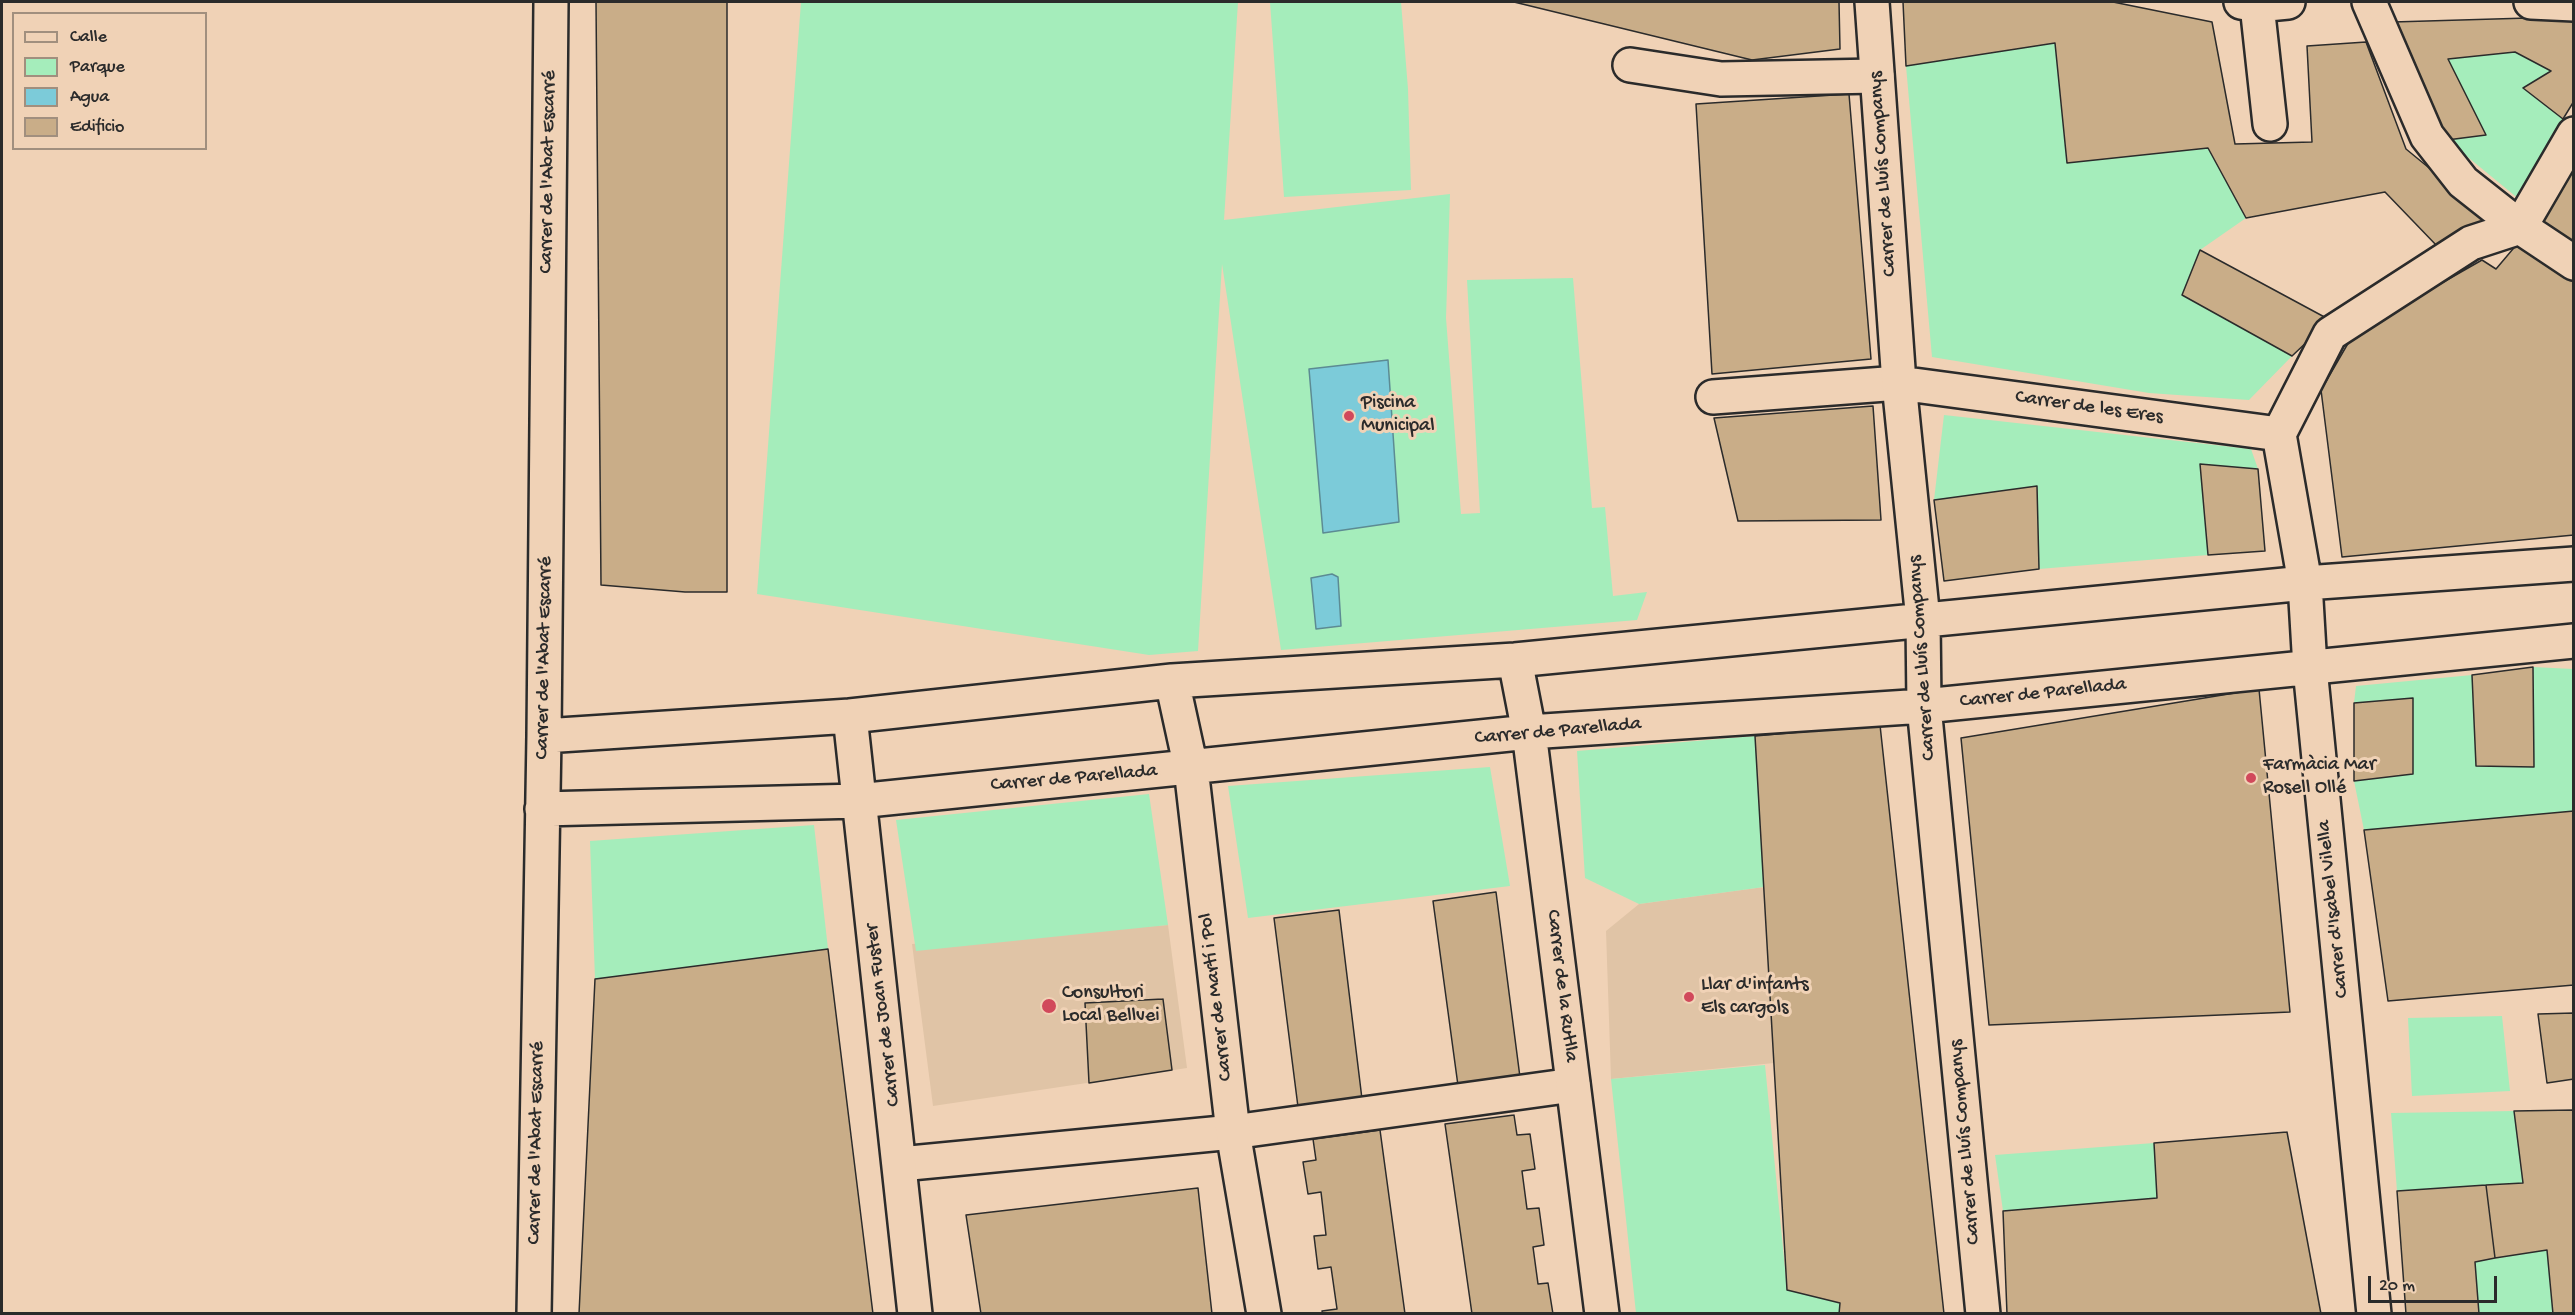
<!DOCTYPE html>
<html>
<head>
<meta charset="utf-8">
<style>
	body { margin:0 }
	#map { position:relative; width:2575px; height:1315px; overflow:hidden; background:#f0d2b6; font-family:"Gochi Hand",sans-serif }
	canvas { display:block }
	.frame { position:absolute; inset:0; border:3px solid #2b2b2b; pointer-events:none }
	.legend { position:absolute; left:12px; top:12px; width:195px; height:138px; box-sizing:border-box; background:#f0d2b6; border:2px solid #a18f7e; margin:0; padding:8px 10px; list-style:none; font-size:18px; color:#2b2b2b }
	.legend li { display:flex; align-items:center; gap:12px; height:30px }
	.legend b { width:30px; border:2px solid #a18f7e }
	.scale { position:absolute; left:2368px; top:1276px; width:129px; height:27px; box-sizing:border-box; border:3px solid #2b2b2b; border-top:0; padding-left:8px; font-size:18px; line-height:21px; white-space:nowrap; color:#2b2b2b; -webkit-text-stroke:4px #f0d2b6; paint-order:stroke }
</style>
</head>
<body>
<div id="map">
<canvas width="2575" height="1315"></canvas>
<div class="frame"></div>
<ul class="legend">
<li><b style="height:8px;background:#f0d2b6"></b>Calle</li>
<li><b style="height:16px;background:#a5edbb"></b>Parque</li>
<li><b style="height:16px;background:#7ccbd9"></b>Agua</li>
<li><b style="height:16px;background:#c9ad88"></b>Edificio</li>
</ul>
<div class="scale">20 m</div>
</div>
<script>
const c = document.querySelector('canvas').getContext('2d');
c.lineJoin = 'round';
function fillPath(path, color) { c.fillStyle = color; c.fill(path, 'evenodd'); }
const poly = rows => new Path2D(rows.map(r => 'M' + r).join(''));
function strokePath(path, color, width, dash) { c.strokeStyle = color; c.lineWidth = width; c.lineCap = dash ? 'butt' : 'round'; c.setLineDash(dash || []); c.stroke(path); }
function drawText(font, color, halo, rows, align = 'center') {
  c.font = font + ' "Gochi Hand",sans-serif'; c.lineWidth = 6; c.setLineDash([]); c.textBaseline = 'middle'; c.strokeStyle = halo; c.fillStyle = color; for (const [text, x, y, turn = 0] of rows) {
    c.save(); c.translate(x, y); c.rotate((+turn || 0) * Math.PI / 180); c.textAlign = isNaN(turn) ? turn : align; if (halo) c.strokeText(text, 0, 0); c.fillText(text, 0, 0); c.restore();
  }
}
const built = poly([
	[1764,887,1774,1063,1611,1079,1606,931,1639,904],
	[1168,925,1187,1068,933,1106,912,944]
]);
const green = poly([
	[801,2,1238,2,1224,220,1450,194,1446,318,1461,514,1480,513,1467,280,1573,278,1592,508,1605,507,1613,596,1647,592,1637,620,1281,650,1222,264,1198,651,1149,655,757,594],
	[1270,2,1401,2,1408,89,1411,190,1284,197],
	[2055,43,2208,148,2246,218,2200,250,2183,295,2292,356,2249,400,2149,393,1932,357,1906,66],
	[2515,52,2551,71,2523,88,2563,119,2520,200,2447,140,2448,59],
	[1944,415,2251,449,2258,469,2201,464,2208,555,2039,569,2037,486,1934,500],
	[2533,667,2573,669,2573,811,2364,830,2354,781,2413,774,2413,698,2354,703,2356,686,2472,675,2476,765,2534,767],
	[1755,736,1764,887,1639,904,1585,878,1577,751],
	[1490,767,1510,886,1248,918,1228,786],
	[1149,794,1168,925,916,951,896,820],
	[814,825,828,949,595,979,590,841],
	[2502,1016,2510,1091,2412,1096,2408,1018],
	[1765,1065,1787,1289,1840,1303,1839,1313,1636,1313,1611,1079],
	[2514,1111,2523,1183,2397,1191,2391,1113],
	[2154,1143,2157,1198,2003,1211,1995,1155],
	[2547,1250,2553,1313,2479,1313,2475,1262]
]);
const water = poly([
	[1388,360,1399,522,1323,533,1309,369,1388,360],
	[1332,574,1338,577,1341,626,1316,629,1311,578,1332,574]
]);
const building = poly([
	[596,2,727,2,727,592,685,592,601,585,596,2],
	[1514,2,1839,2,1840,49,1752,60,1514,2],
	[1903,2,2113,2,2212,22,2235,144,2312,142,2307,46,2366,42,2406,149,2489,217,2438,247,2385,192,2246,218,2208,148,2067,163,2055,43,1906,66,1903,2],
	[2562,17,2574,23,2574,101,2563,119,2523,88,2551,71,2515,52,2448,59,2486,135,2447,140,2393,22,2562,17],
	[1849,94,1871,359,1712,374,1696,104,1849,94],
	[2574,166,2574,249,2534,224,2574,166],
	[2518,243,2574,282,2574,535,2342,557,2321,390,2354,333,2482,260,2496,269,2518,243],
	[2200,250,2330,320,2292,356,2182,295,2200,250],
	[1873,406,1881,520,1738,521,1714,418,1873,406],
	[2200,464,2258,469,2265,551,2208,555,2200,464],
	[2037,486,2039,569,1944,581,1934,500,2037,486],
	[2533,667,2534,767,2476,766,2472,675,2533,667],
	[2259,689,2290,1012,1989,1025,1961,738,2259,689],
	[2413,698,2413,774,2354,781,2354,703,2413,698],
	[1880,725,1944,1314,1839,1314,1840,1303,1787,1290,1755,736,1880,725],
	[2574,811,2574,985,2388,1001,2364,830,2574,811],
	[1496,892,1521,1085,1459,1093,1433,901,1496,892],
	[1339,910,1362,1099,1298,1107,1274,918,1339,910],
	[828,949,873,1314,579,1314,595,979,828,949],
	[1163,999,1172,1070,1089,1083,1085,1003,1163,999],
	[2574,1013,2574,1079,2547,1083,2538,1014,2574,1013],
	[2574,1110,2574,1314,2553,1314,2547,1250,2495,1258,2486,1185,2523,1183,2514,1111,2574,1110],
	[1514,1115,1517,1135,1530,1134,1535,1169,1522,1171,1527,1209,1539,1208,1544,1245,1533,1247,1538,1284,1548,1283,1553,1314,1472,1314,1445,1124,1514,1115],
	[1380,1130,1405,1314,1323,1314,1322,1311,1337,1309,1331,1267,1318,1269,1314,1236,1326,1235,1321,1192,1308,1194,1303,1162,1316,1160,1313,1139,1380,1130],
	[2287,1132,2321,1314,2007,1314,2003,1211,2157,1198,2154,1143,2287,1132],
	[2486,1185,2495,1258,2475,1262,2479,1314,2406,1314,2397,1191,2486,1185],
	[1198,1188,1212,1314,981,1314,966,1215,1198,1188]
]);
const pedestrian = poly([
	[1630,65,1721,79,1877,76],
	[1713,397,1899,383],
	[900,1164,1233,1132,1573,1085]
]);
const minor = poly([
	[1872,2,1899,383,1923,620,1924,706,1983,1314],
	[2241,2,2257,5,2288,2],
	[2369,2,2427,136,2463,182,2520,227,2574,263],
	[2531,2,2574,4],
	[2257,5,2270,124],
	[1899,383,2279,434],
	[2279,434,2305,583,2310,668,2374,1314],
	[2279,434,2330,334,2471,243,2520,227,2574,134],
	[1515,660,1529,732,1602,1314],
	[1172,681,1191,768,1233,1132,1264,1314],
	[850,716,915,1314],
	[544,736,850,716,1172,681,1515,660,2305,583,2574,564],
	[542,809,858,801,1529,732,1924,706,2574,641],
	[534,1314,544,736,551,2]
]);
const markers = [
	[1349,416,6,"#d1495b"],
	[2251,778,6,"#d1495b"],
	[1689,997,6,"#d1495b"],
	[1049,1006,8,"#d1495b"]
];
const streetNames = [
	["Carrer de l'Abat Escarré",549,172,-89],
	["Carrer de Lluís Companys",1884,174,-94],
	["Carrer de les Eres",2089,408,8],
	["Carrer de l'Abat Escarré",545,658,-89],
	["Carrer de Lluís Companys",1923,658,-94],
	["Carrer de Parellada",2043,694,-6],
	["Carrer de Parellada",1558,732,-5],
	["Carrer de Parellada",1074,779,-5],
	["Carrer d'Isabel Vilella",2334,909,-96],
	["Carrer de la Rutlla",1561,986,83],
	["Carrer de Martí i Pol",1217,997,-97],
	["Carrer de Joan Fuster",884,1015,-97],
	["Carrer de Lluís Companys",1966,1142,-95],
	["Carrer de l'Abat Escarré",537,1143,-89]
];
const poiNames = [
	["Piscina",1361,404],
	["Municipal",1361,427],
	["Farmàcia Mar",2263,766],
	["Rosell Ollé",2263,789],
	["Llar d'infants",1701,986],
	["Els cargols",1701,1009],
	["Consultori",1062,994],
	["Local Bellvei",1062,1017]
];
fillPath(built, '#e0c4a6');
fillPath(green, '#a5edbb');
fillPath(water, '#7ccbd9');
strokePath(water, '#5c8b93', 1.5);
fillPath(building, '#c9ad88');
strokePath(building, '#2b2b2b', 1.5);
strokePath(pedestrian, '#2b2b2b', 38);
strokePath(minor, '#2b2b2b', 38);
strokePath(pedestrian, '#f0d2b6', 33);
strokePath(minor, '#f0d2b6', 33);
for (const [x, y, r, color] of markers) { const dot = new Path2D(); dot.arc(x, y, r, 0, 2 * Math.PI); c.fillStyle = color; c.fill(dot); strokePath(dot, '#f0d2b6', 2); }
drawText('20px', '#2b2b2b', '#f0d2b6', streetNames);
drawText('20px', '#2b2b2b', '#f0d2b6', poiNames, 'left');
</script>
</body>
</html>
